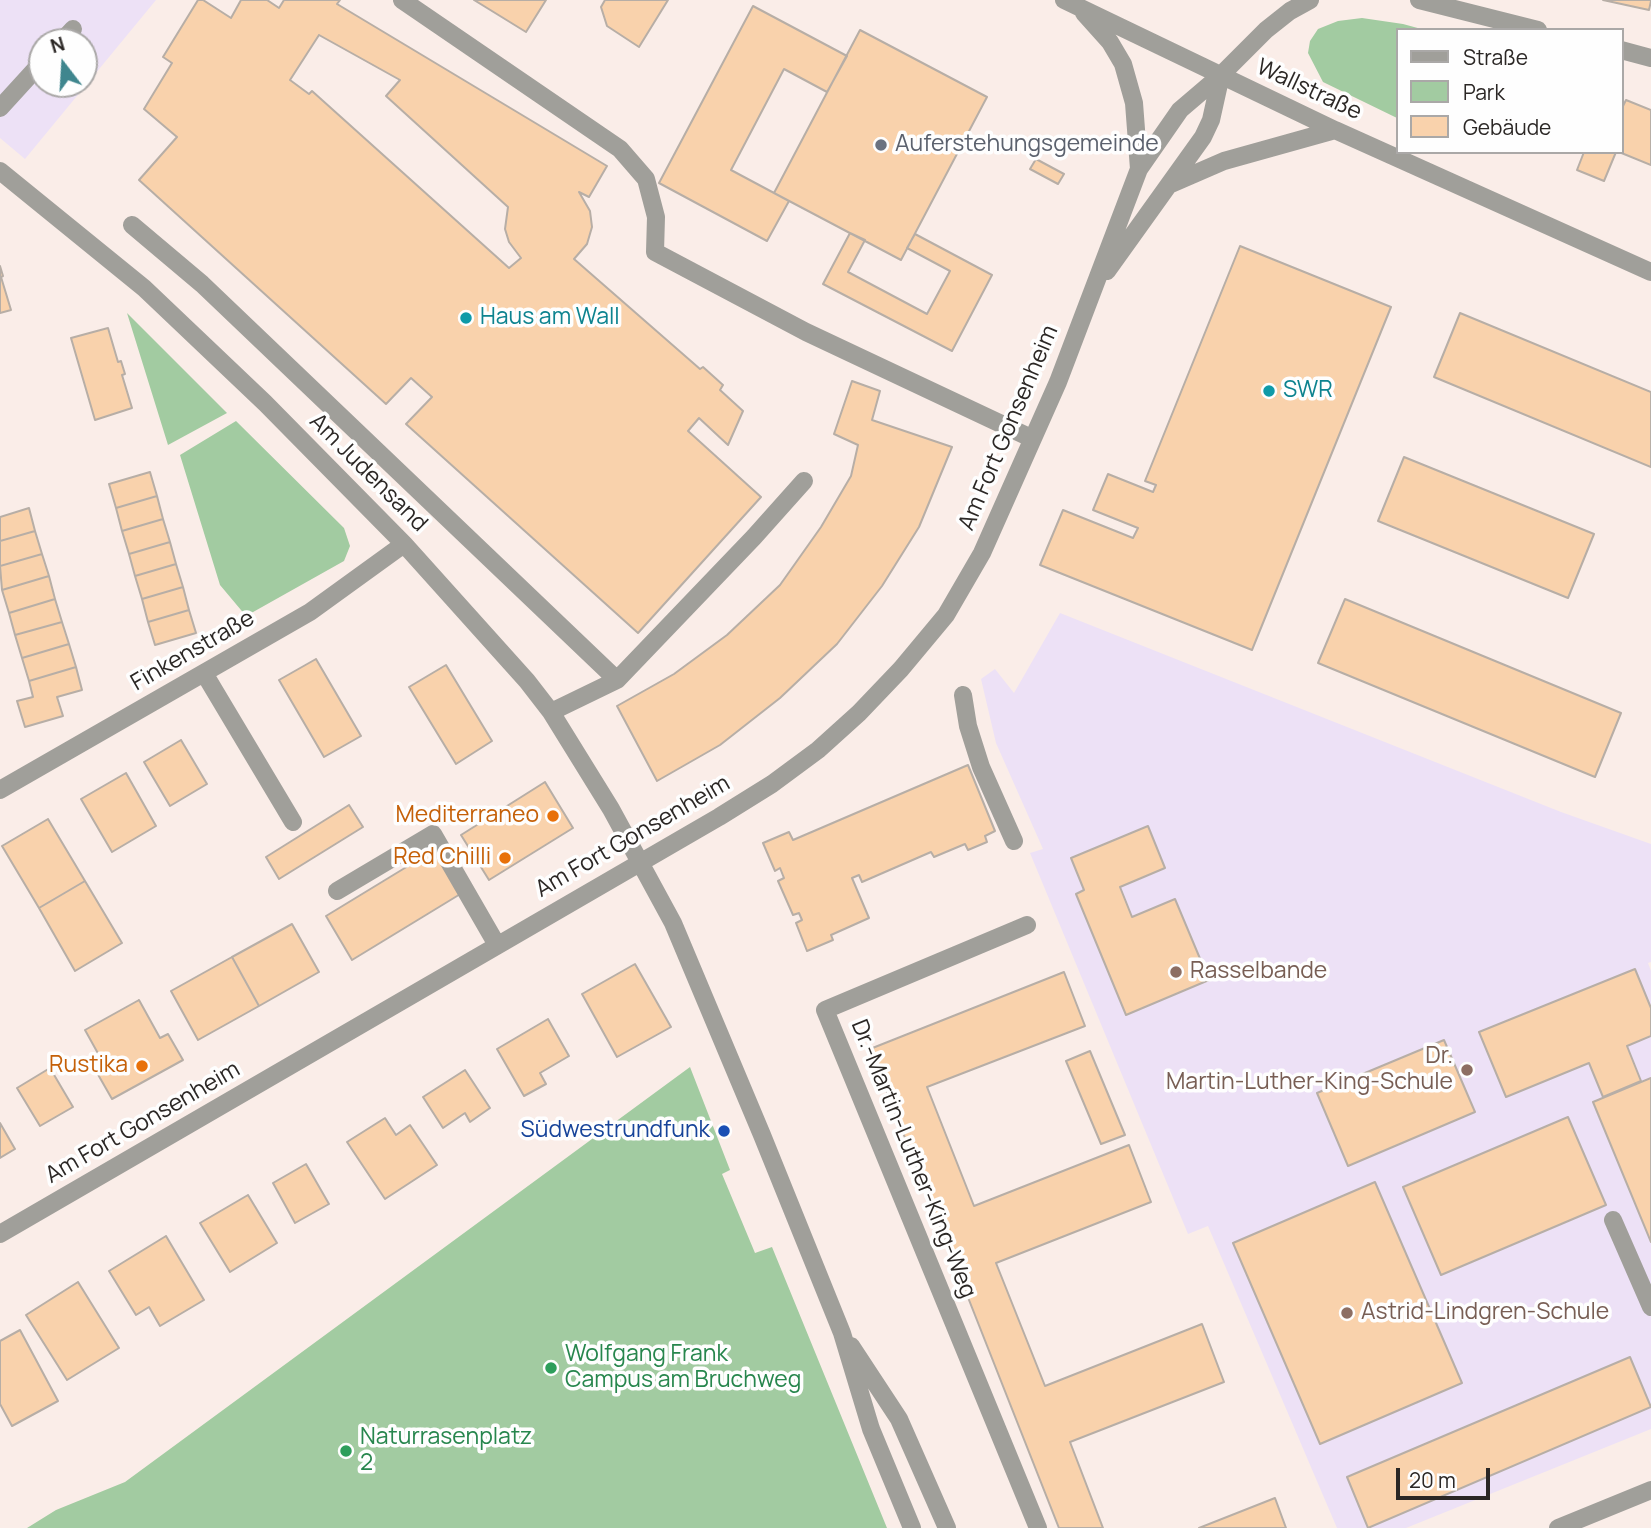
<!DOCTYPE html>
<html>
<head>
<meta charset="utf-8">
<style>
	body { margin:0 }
	#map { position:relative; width:1651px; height:1528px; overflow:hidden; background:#faede8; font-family:Manrope,sans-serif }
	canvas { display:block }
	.legend { position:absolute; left:1396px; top:28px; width:228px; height:126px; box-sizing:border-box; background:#fefefe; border:2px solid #aaa8a7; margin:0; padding:9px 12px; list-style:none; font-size:21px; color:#2b2725 }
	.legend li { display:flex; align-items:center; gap:14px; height:35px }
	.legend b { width:35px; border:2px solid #aaa8a7 }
	.north { position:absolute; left:28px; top:28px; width:70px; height:70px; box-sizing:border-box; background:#fefefe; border:2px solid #aaa8a7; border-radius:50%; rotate:343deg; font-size:19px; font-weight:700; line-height:28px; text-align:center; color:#2b2725 }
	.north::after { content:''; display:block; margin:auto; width:24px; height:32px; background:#3f868e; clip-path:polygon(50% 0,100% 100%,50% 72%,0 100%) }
	.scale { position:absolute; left:1396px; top:1468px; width:94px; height:32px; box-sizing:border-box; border:4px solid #2b2725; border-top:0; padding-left:9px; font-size:21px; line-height:24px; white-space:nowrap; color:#2b2725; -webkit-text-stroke:5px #fefefe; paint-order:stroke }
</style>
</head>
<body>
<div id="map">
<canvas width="1651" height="1528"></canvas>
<ul class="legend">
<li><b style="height:9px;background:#a09f9a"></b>Straße</li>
<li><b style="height:19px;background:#a2cba1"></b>Park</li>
<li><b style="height:19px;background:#f9d2ac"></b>Gebäude</li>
</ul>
<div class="north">N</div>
<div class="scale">20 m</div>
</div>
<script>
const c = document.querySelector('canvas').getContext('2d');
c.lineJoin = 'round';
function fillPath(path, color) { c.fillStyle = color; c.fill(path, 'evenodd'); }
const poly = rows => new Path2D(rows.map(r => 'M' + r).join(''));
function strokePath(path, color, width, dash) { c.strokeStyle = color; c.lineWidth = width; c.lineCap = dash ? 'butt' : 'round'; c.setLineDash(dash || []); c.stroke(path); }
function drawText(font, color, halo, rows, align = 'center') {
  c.font = font + ' Manrope,sans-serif'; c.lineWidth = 7; c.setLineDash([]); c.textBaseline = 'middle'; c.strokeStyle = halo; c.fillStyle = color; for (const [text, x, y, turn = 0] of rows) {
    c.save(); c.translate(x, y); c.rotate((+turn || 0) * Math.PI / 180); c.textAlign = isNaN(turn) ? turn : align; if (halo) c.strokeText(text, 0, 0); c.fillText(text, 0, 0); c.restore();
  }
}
const education = poly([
	[0,0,156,0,25,159,0,138],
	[42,42,84,42,84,84,42,84],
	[1060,613,1561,812,1651,844,1651,962,1648,963,1651,971,1651,1429,1406,1528,1337,1528,1208,1226,1188,1234,1030,853,1043,849,996,743,981,679,995,669,1014,693]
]);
const green = poly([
	[1362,18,1403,24,1425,30,1397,30,1397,118,1323,82,1308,53,1310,41,1318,29,1338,21],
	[127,313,227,413,168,445],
	[236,421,344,528,350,546,344,561,246,616,220,585,180,455],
	[690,1067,730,1170,722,1174,755,1253,772,1247,887,1528,27,1528,56,1510,125,1482]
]);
const building = poly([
	[198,0,203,0,231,18,241,0,267,0,279,8,284,0,340,0,337,4,607,166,589,197,579,192,590,211,592,227,587,244,574,259,700,369,703,367,723,385,720,390,743,411,728,445,699,418,688,431,761,497,638,633,406,424,432,397,411,378,386,404,139,180,177,137,144,109,172,63,163,57,198,0],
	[319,35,400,80,386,96,508,207,505,229,509,242,521,258,509,268,312,91,309,94,290,80,319,35],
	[474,0,546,0,526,32,474,0],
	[605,0,668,0,639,47,607,26,601,7,605,0],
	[1603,0,1651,0,1651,1,1649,10,1603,0],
	[753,6,847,56,827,92,784,69,731,170,789,201,767,241,659,183,753,6],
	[860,30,987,97,901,260,774,193,860,30],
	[1626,100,1651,110,1651,165,1619,152,1621,152,1621,110,1626,100],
	[1584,152,1616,152,1604,181,1577,170,1584,152],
	[1036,159,1064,174,1058,184,1030,169,1036,159],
	[850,233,865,240,848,272,927,314,950,271,907,248,915,234,992,275,952,351,823,284,850,233],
	[1240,246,1391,307,1252,650,1040,565,1063,510,1133,538,1138,528,1093,510,1108,474,1153,492,1156,485,1145,481,1240,246],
	[0,266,3,276,1,277,11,310,0,313,0,266],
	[1460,313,1651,392,1651,467,1434,377,1460,313],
	[108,328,118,362,121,361,125,374,122,375,132,408,95,420,71,338,108,328],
	[852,381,880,391,872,420,952,447,919,527,882,586,837,644,780,698,720,745,657,781,617,706,674,674,727,635,780,585,821,527,851,476,858,445,834,434,852,381],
	[1404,457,1594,534,1568,598,1378,521,1404,457],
	[150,472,157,496,116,508,109,484,150,472],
	[157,496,163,519,122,531,116,508,157,496],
	[29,508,35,531,0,541,0,517,29,508],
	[163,519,170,542,129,554,122,531,163,519],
	[35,531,42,554,0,566,0,541,35,531],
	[170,542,176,564,135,576,129,554,170,542],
	[42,554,49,576,2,590,0,566,42,554],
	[176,564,183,587,142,599,135,576,176,564],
	[49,576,55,599,9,613,2,590,49,576],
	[183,587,189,610,148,622,142,599,183,587],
	[55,599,62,622,15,635,9,613,55,599],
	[1345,599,1621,713,1595,777,1318,663,1345,599],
	[189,610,196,633,155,645,148,622,189,610],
	[62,622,69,644,22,658,15,635,62,622],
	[69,644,76,667,29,681,22,658,69,644],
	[316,659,361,736,324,757,279,680,316,659],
	[446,665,492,741,456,764,409,687,446,665],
	[76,667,82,690,57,697,63,716,25,727,17,701,33,697,29,681,76,667],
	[181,740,207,784,170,806,144,762,181,740],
	[968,765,995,831,985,836,987,842,968,850,965,844,934,857,931,852,862,882,859,875,852,878,869,918,831,935,833,940,807,951,796,923,802,920,799,913,793,915,778,881,784,878,780,868,775,871,763,843,789,832,793,840,968,765],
	[126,773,156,826,112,852,81,799,126,773],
	[545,782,573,828,489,880,461,835,545,782],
	[349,805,363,827,279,879,266,857,349,805],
	[48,819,85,881,39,908,2,846,48,819],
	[1148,826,1165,868,1120,887,1132,917,1175,899,1209,980,1126,1015,1076,894,1084,890,1071,858,1148,826],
	[436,849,462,893,352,960,326,916,436,849],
	[85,881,122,943,75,971,39,908,85,881],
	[292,924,319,972,259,1006,232,957,292,924],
	[232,957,259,1006,198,1040,171,991,232,957],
	[635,964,671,1027,617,1057,582,994,635,964],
	[1635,969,1651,1008,1651,1036,1627,1046,1641,1081,1603,1097,1589,1063,1506,1097,1479,1032,1635,969],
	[1064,972,1085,1026,927,1087,974,1206,1129,1145,1151,1202,996,1263,1045,1386,1202,1324,1224,1382,1070,1442,1103,1528,1059,1528,870,1049,1064,972],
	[139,1000,160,1038,168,1034,183,1060,112,1099,96,1071,105,1066,85,1030,139,1000],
	[548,1019,569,1056,540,1073,546,1084,524,1096,497,1049,548,1019],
	[1444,1040,1475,1112,1348,1166,1317,1093,1444,1040],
	[1090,1051,1125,1135,1101,1144,1066,1061,1090,1051],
	[50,1068,73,1107,40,1126,17,1088,50,1068],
	[465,1070,490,1108,470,1122,465,1113,443,1128,423,1097,465,1070],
	[1651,1078,1651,1242,1593,1102,1651,1078],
	[1568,1117,1606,1205,1441,1275,1403,1187,1568,1117],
	[385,1118,396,1135,410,1125,437,1165,385,1199,347,1142,385,1118],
	[0,1123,15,1149,0,1158,0,1123],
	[306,1164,329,1204,295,1223,273,1183,306,1164],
	[1375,1182,1462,1383,1320,1444,1233,1243,1375,1182],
	[248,1195,277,1243,230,1272,200,1223,248,1195],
	[166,1236,204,1300,160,1326,149,1307,136,1315,109,1271,166,1236],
	[78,1282,119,1348,67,1380,26,1315,78,1282],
	[20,1330,58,1401,12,1426,0,1404,0,1341,20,1330],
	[1630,1357,1651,1407,1368,1528,1347,1477,1630,1357],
	[1275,1498,1286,1528,1199,1528,1275,1498]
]);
const minor = poly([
	[402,0,620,149,646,179,656,217,655,252,806,332,1031,438],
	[1064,0,1335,130,1651,272],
	[1419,0,1538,30],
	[1084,13,1110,42,1123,64,1134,103,1139,169],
	[61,42,73,29],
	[1621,50,1651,58],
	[0,108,42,62],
	[0,171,144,288,265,403,404,544,527,681,551,712,611,809,673,923,762,1135,842,1333,871,1429,912,1528],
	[1171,184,1224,161,1335,130],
	[132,225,202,284,617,680],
	[1107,271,1203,137,1211,120,1221,75],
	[204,673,293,822],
	[963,695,968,726,981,767,1014,841],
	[551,712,617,680,754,537,804,481],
	[0,790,310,612,404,544],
	[337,891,433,834,497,945],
	[1027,925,825,1010,1038,1528],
	[1613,1220,1651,1307],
	[0,1234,719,817,772,784,818,750,859,713,901,669,946,615,982,553,1058,382,1139,169,1180,110,1221,75,1266,30,1290,11,1310,0],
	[851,1346,899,1419,947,1528],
	[1558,1528,1651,1490]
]);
const markers = [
	[881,145,7,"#6b7280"],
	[466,318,7,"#0f9aa8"],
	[1269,391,7,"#0f9aa8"],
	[553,816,7,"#e8710a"],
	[505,858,7,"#e8710a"],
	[1176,972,7,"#8d6e63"],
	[142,1066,7,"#e8710a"],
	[1467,1070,7,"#8d6e63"],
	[724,1131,7,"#1a4fb4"],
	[1347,1313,7,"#8d6e63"],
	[551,1368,7,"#2e9e5b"],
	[346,1451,7,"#2e9e5b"]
];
const streetNames = [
	["Wallstraße",1309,90,25],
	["Am Fort Gonsenheim",1009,428,-67],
	["Am Judensand",368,473,45],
	["Finkenstraße",193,651,-30],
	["Am Fort Gonsenheim",633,837,-30],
	["Am Fort Gonsenheim",143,1123,-30],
	["Dr.-Martin-Luther-King-Weg",913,1159,68]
];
const worshipNames = [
	["Auferstehungsgemeinde",895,145]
];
const cultureNames = [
	["Haus am Wall",480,318],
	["SWR",1283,391]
];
const foodNames = [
	["Mediterraneo",539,816],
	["Red Chilli",491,858],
	["Rustika",128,1066]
];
const educationNames = [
	["Rasselbande",1190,972],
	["Dr.",1453,1057,"right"],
	["Martin-Luther-King-Schule",1453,1083,"right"],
	["Astrid-Lindgren-Schule",1361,1313]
];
const transitNames = [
	["Südwestrundfunk",710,1131]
];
const leisureNames = [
	["Wolfgang Frank",565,1355],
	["Campus am Bruchweg",565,1381],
	["Naturrasenplatz",360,1438],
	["2",360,1464]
];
fillPath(education, '#ede1f6');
fillPath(green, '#a2cba1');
fillPath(building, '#f9d2ac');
strokePath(building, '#b7aea6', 2);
strokePath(minor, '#a09f9a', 18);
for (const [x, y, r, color] of markers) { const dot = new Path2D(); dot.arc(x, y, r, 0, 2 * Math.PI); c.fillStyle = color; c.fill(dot); strokePath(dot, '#fefefe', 2.5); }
drawText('23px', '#2b2725', '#fefefe', streetNames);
drawText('23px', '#5b616d', '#fefefe', worshipNames, 'left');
drawText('23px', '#0d838f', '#fefefe', cultureNames, 'left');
drawText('23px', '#c56008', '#fefefe', foodNames, 'right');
drawText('23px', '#785e54', '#fefefe', educationNames, 'left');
drawText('23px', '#164399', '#fefefe', transitNames, 'right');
drawText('23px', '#27864d', '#fefefe', leisureNames, 'left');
</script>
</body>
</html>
